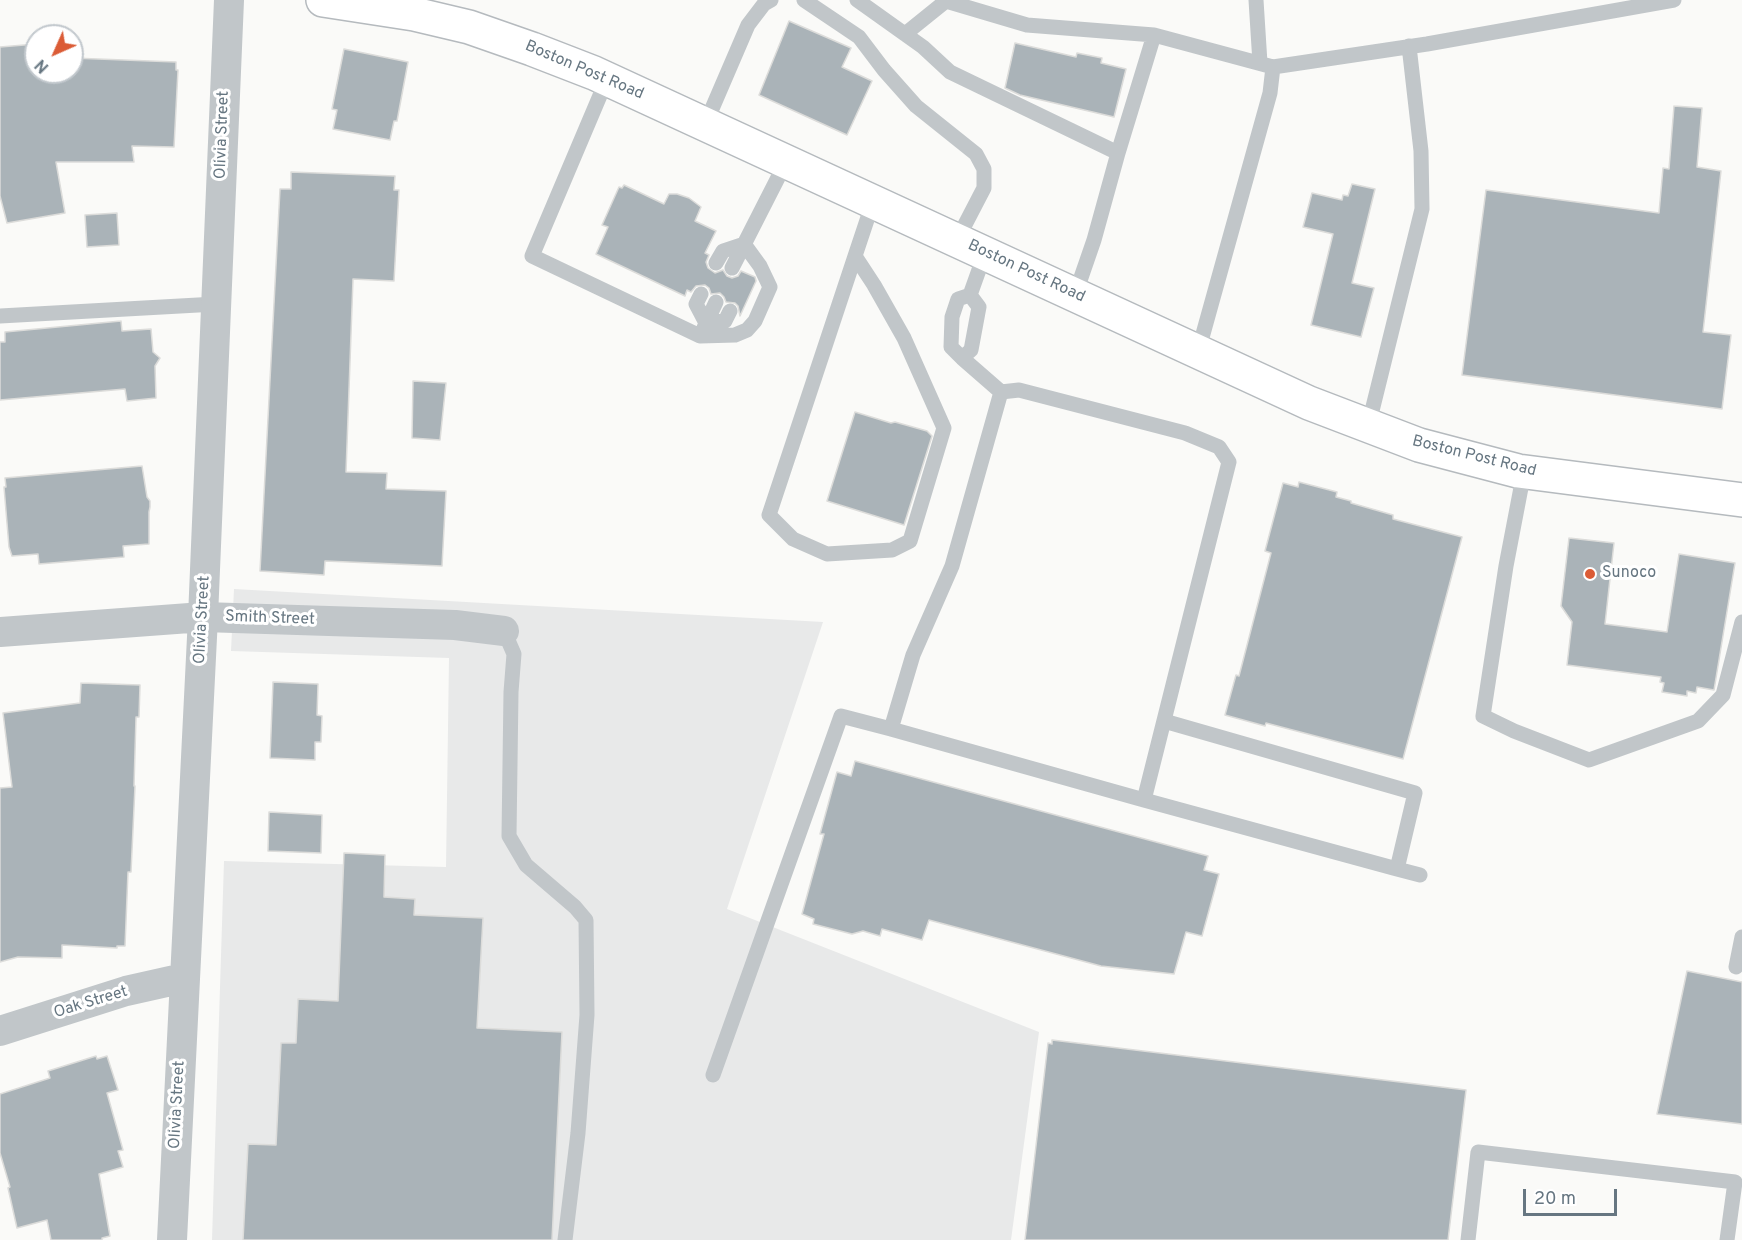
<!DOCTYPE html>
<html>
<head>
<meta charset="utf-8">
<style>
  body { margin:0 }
  #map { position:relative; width:1742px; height:1240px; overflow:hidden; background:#fafaf8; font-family:Overpass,sans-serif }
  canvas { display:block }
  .north { position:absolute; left:24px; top:24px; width:60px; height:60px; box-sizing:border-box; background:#fff; border:2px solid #c2c8cd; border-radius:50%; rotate:225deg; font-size:16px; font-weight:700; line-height:24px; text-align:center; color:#667681 }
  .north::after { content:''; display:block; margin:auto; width:21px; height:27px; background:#db5c36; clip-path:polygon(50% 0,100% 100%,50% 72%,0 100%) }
  .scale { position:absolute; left:1523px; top:1189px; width:94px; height:27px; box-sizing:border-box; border:3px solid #667681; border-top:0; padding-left:8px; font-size:18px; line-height:21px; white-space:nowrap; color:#667681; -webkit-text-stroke:4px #fff; paint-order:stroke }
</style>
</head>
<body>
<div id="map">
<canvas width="1742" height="1240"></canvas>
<div class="north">N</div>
<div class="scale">20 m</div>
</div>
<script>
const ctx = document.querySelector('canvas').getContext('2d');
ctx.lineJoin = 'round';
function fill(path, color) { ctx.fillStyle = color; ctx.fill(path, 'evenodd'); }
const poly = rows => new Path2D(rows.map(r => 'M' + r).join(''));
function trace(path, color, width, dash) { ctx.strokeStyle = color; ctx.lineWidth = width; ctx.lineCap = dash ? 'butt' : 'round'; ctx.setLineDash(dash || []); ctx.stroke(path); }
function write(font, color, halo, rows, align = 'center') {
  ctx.font = font + ' Overpass,sans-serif'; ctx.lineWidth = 6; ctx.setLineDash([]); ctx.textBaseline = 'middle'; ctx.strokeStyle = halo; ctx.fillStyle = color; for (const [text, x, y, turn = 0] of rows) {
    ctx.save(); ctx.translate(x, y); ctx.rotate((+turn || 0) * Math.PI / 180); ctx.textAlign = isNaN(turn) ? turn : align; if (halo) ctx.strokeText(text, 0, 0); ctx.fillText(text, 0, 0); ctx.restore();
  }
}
fill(poly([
  [234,589,823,622,727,909,1039,1032,1011,1240,212,1240,224,861,446,867,449,658,231,651]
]), '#e8e9e9');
const building = poly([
  [789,21,851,48,842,67,872,81,847,135,759,95,789,21],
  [1015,43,1076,57,1077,53,1102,58,1101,63,1126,69,1114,117,1020,95,1005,88,1015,43],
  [36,44,36,72,72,72,72,58,176,62,176,70,178,70,174,147,132,146,134,162,56,162,65,213,7,223,0,196,0,47,36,44],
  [344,49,408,62,397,121,394,121,390,140,333,129,337,110,332,109,344,49],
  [1674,106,1702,108,1697,167,1721,171,1703,332,1731,335,1722,409,1462,375,1486,190,1659,213,1663,168,1669,169,1674,106],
  [291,172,395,176,394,190,399,190,394,281,353,279,346,472,387,473,386,489,446,491,442,566,325,561,324,575,260,571,280,189,291,189,291,172],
  [1352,184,1375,189,1352,283,1374,288,1361,337,1311,325,1333,234,1303,227,1312,193,1342,200,1343,195,1348,196,1352,184],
  [624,185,664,204,669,194,677,194,689,198,701,207,695,221,716,231,705,253,709,255,706,262,708,268,715,273,723,270,727,276,732,278,738,276,741,271,755,277,756,281,740,316,738,306,735,303,726,302,724,297,720,293,711,294,709,288,705,285,696,286,691,292,687,290,685,296,596,254,608,227,602,225,619,187,622,188,624,185],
  [117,213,119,245,87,247,85,215,117,213],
  [121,321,122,331,151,329,153,352,160,358,155,366,156,398,127,401,125,389,0,400,0,342,5,342,5,332,121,321],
  [413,381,446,383,440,440,412,438,413,381],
  [855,412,891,423,895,422,927,431,932,436,904,525,827,501,855,412],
  [142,466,147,497,150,501,150,507,149,512,149,544,123,546,124,557,39,564,38,554,12,556,9,547,4,487,6,487,5,478,142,466],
  [1299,482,1337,492,1336,497,1351,501,1351,503,1393,515,1393,519,1462,537,1403,759,1266,723,1265,726,1225,715,1236,675,1239,676,1271,553,1265,551,1283,483,1298,487,1299,482],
  [1569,538,1614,543,1605,624,1667,632,1679,554,1735,563,1714,690,1697,687,1696,693,1687,691,1687,696,1662,692,1664,683,1660,682,1661,677,1567,665,1572,622,1561,606,1569,538],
  [273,682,318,684,317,715,322,716,321,742,315,742,315,760,270,758,273,682],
  [81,683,140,685,139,717,136,717,134,786,135,786,131,872,128,872,125,946,117,946,117,948,62,945,62,958,18,957,0,962,0,788,12,787,3,713,80,703,81,683],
  [855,761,1208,856,1204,870,1219,874,1202,936,1186,932,1174,974,1101,966,929,920,922,940,882,929,880,936,863,931,852,934,813,924,814,919,802,914,824,834,820,834,837,772,851,776,855,761],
  [269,812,322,815,321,853,268,851,269,812],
  [344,853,385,855,384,897,415,899,414,915,483,918,477,1028,562,1032,552,1240,243,1240,248,1144,276,1145,281,1043,296,1043,298,999,338,1001,344,853],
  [1687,971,1742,982,1742,1124,1657,1114,1687,971],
  [1052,1040,1466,1090,1448,1240,1025,1240,1048,1043,1052,1044,1052,1040],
  [96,1056,97,1059,107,1056,118,1090,107,1093,123,1150,118,1151,123,1167,99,1174,110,1236,102,1238,102,1240,51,1240,47,1220,17,1228,8,1188,10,1187,0,1153,0,1094,50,1078,48,1071,96,1056]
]);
fill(building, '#aab3b8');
trace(building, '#dcdcda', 1.5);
const primary = poly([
  [323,0,414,14,469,27,532,49,594,73,1309,403,1419,445,1518,471,1742,500]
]);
trace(primary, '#b5babe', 36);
trace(poly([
  [804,0,859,37,884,70,916,106,976,154,984,169,984,188,957,240],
  [857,0,923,47,950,72,1118,153],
  [1256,0,1260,63],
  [946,1,1027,25,1154,35,1273,67],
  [905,34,946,1],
  [607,79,532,256,700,336,735,335,747,330,755,321,770,287,760,266,744,244],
  [705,125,748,25,764,4,771,0],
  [855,256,874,285,904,338,944,428,910,541,892,550,827,554,793,539,769,515,855,256,873,202],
  [716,263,723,251,744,244],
  [732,268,786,162],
  [701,294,696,304,706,323,725,321,730,311],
  [970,295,979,307,971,350,962,358,951,347,952,317,958,299,970,295],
  [970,295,985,253],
  [1075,295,1094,240,1118,153,1154,35],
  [0,316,216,304],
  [704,328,716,302],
  [1198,352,1270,93,1273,67,1427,44,1674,0],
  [962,358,1001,392,1019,390,1185,433,1219,447,1229,462,1144,800,891,729,913,655,952,566,1001,392],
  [1368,427,1422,209,1421,151,1409,46],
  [1524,472,1506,566,1483,716,1514,731,1589,760,1698,721,1723,695,1742,622],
  [504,631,514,654,511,692,509,836,526,865,575,907,586,920,587,1015,578,1133,565,1240],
  [1144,800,1397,869,1415,793,1164,721],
  [1397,869,1420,875],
  [1736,967,1742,937],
  [713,1075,841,716,891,729],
  [1468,1240,1478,1152,1735,1182,1727,1240]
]), '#c1c6c9', 15);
trace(poly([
  [0,632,203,617,455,625,504,631],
  [0,1031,126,991,184,978],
  [172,1240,203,617,229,0]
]), '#c1c6c9', 30);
trace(primary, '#fff', 33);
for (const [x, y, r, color] of [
  [1590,574,6,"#db5c36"]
]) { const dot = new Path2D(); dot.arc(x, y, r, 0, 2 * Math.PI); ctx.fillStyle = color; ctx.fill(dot); trace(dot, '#fff', 2); }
write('16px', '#667681', '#fff', [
  ["Boston Post Road",584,71,23],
  ["Olivia Street",223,135,-88],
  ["Boston Post Road",1026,272,25],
  ["Boston Post Road",1474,457,14],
  ["Smith Street",270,619,2],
  ["Olivia Street",203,620,-87],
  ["Oak Street",91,1003,-17],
  ["Olivia Street",178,1105,-87]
]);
write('16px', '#667681', '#fff', [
  ["Sunoco",1602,574]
], 'left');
</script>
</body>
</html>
